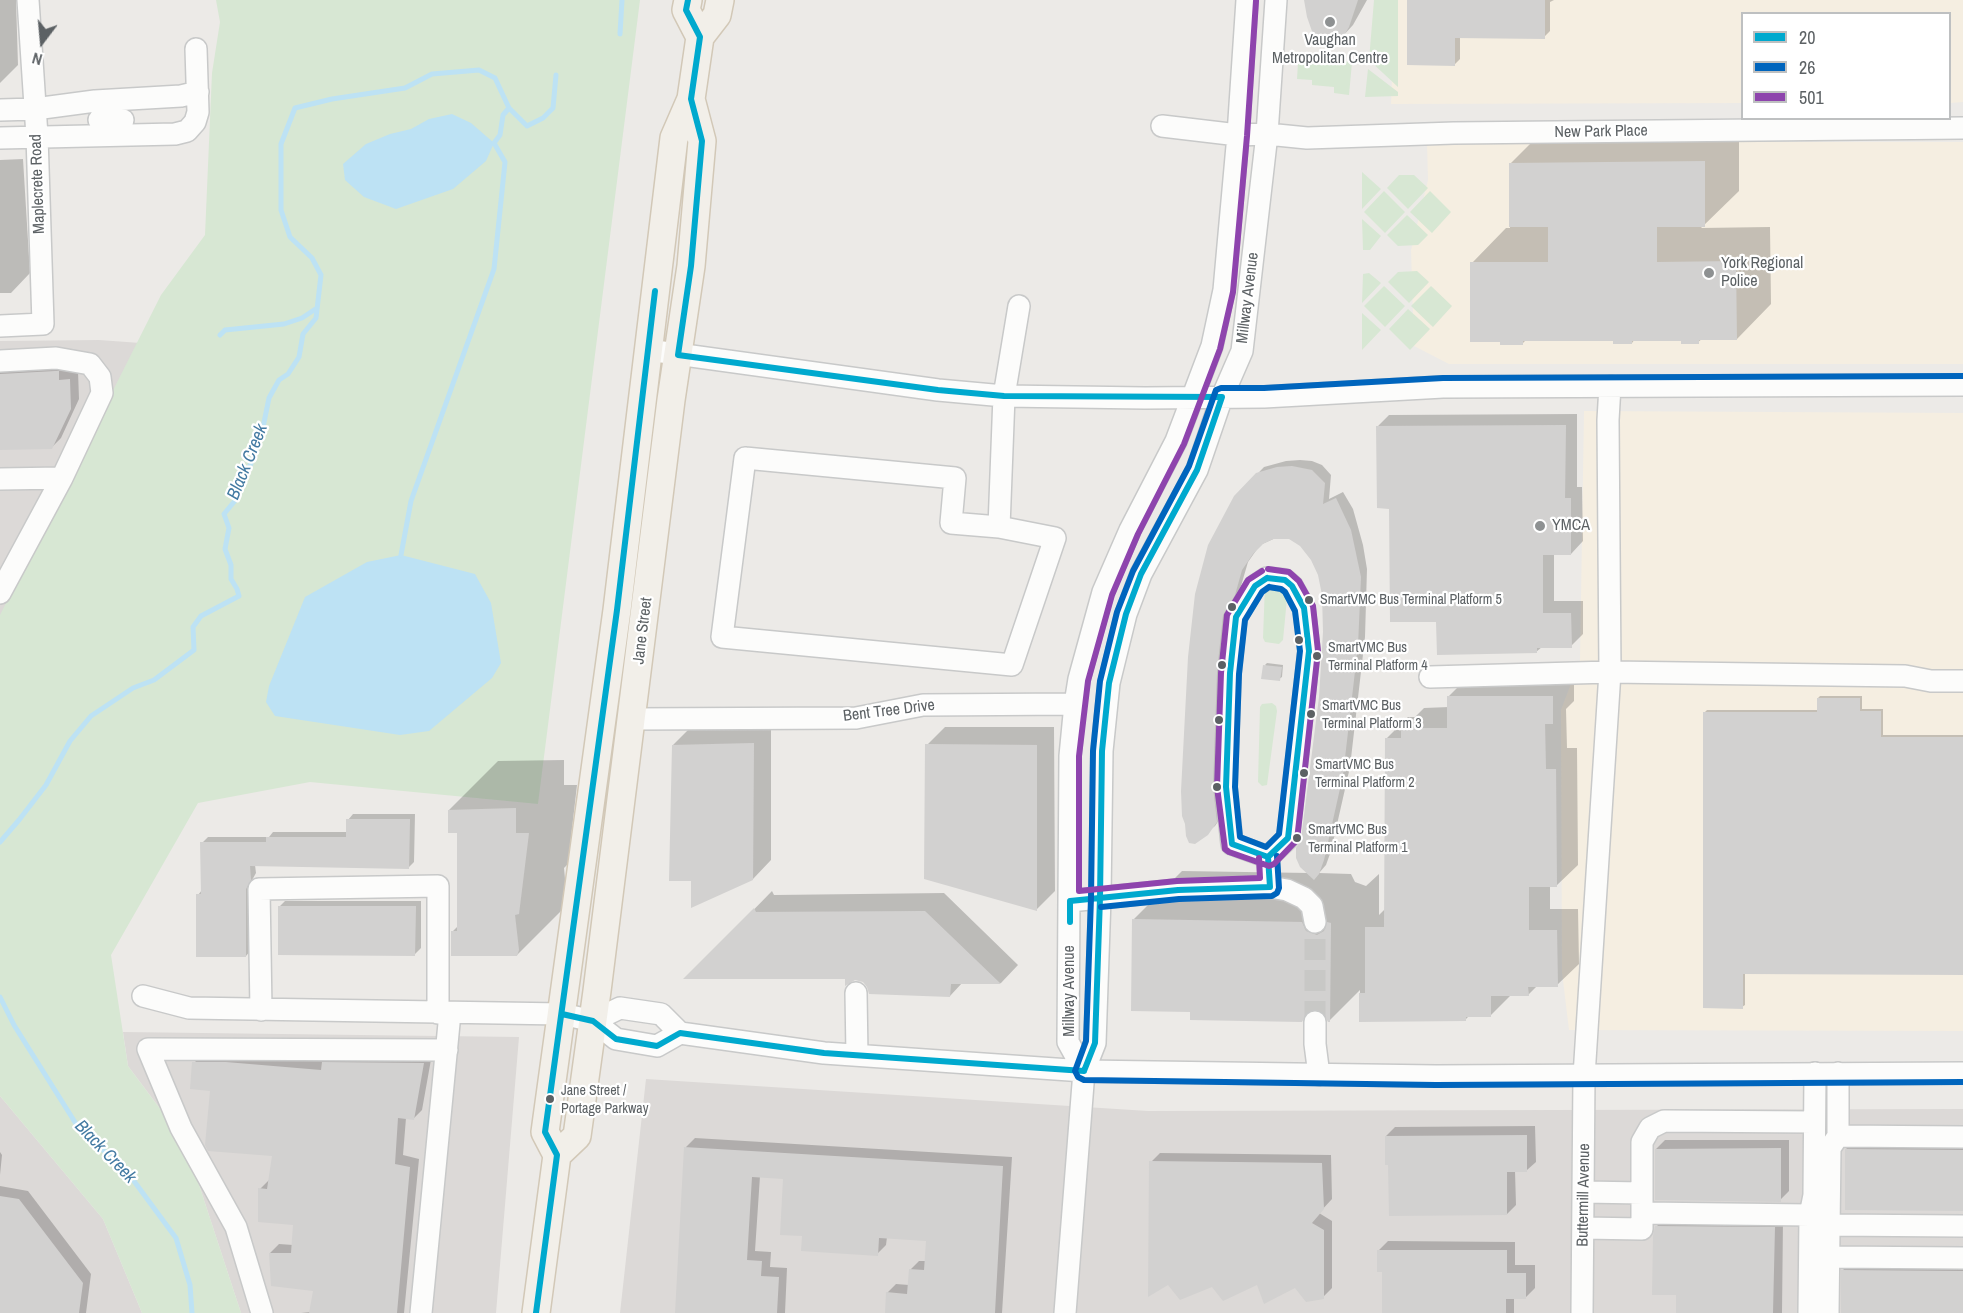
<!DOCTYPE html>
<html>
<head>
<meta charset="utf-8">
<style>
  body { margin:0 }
  #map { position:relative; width:1963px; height:1313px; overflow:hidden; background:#eceae7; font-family:"Archivo Narrow",sans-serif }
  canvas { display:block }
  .legend { position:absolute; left:1741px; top:12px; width:210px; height:108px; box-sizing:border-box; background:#fff; border:2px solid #bec0c1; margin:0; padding:8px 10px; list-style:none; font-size:18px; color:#5c6164 }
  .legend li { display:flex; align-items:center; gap:12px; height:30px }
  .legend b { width:30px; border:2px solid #bec0c1 }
  .north { position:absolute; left:12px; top:12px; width:60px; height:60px; -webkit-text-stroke:4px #fff; paint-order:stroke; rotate:196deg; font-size:16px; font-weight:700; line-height:24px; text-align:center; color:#5c6164 }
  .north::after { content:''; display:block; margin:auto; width:21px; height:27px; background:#5c6164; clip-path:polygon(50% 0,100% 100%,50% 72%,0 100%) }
</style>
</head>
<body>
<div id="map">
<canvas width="1963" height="1313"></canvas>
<ul class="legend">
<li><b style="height:8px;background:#00a9ce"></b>20</li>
<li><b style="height:8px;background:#0065bd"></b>26</li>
<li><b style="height:8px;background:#8e44ad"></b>501</li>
</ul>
<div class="north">N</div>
</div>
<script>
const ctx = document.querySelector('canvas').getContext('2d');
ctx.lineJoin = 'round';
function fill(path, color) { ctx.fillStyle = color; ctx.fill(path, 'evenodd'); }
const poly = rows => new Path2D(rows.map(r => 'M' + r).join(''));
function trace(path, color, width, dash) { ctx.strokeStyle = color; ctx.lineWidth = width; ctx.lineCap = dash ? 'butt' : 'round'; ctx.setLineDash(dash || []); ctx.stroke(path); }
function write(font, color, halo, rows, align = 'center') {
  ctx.font = font + ' "Archivo Narrow",sans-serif'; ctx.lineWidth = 4.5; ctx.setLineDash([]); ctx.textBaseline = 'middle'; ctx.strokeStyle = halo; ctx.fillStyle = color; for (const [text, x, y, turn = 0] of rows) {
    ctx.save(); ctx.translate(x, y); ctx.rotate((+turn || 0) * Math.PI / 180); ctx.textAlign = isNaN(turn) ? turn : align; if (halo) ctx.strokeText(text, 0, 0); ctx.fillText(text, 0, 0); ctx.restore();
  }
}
fill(poly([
  [1395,0,1963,0,1963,102,1950,103,1950,14,1742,14,1742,103,1391,104],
  [1427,142,1963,142,1963,364,1449,364,1414,346,1411,250,1428,180],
  [1584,411,1963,413,1963,1031,1569,1030,1562,972,1561,710,1580,660]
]), '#f5eee1');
fill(poly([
  [99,340,168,345,0,657,0,341],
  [123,1032,519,1037,496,1313,241,1313,185,1142,128,1066],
  [646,1079,1148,1111,1963,1109,1963,1313,620,1313],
  [0,1096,103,1219,142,1313,0,1313]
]), '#dcd9d7');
fill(poly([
  [216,0,640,0,538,804,310,782,198,803,111,955,128,1066,185,1142,241,1313,142,1313,103,1219,0,1096,0,615,161,295,205,235,212,73,220,22],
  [1374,0,1398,0,1398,87,1369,60],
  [1310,53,1343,57,1342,61,1352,62,1349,95,1334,93,1334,87,1312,85,1312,80,1297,79,1298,63,1304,64,1304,58,1309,59],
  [1368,69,1398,92,1398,96,1365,97],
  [1362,172,1381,189,1362,209],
  [1399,175,1414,175,1428,188,1408,209,1387,188],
  [1384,191,1405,212,1385,233,1364,212],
  [1430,191,1451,212,1432,233,1410,212],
  [1407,215,1428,235,1418,245,1398,246,1387,235],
  [1362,219,1381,236,1370,250,1363,250],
  [1417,271,1429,282,1409,303,1388,282,1398,272],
  [1369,273,1381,283,1362,303,1363,274],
  [1384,286,1405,306,1385,327,1364,306],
  [1431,286,1452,306,1433,327,1411,306],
  [1408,309,1430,329,1410,350,1389,329],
  [1362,313,1381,330,1362,350],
  [1265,584,1288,588,1283,640,1279,644,1265,642,1263,638],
  [1272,703,1276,706,1277,711,1267,785,1262,786,1258,782,1260,707,1262,704]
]), '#d7e7d3');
fill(poly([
  [452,114,471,123,494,143,486,161,453,189,396,209,364,197,345,180,343,164,366,144,390,134,411,129,429,119],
  [401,555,475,574,491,603,501,663,492,678,429,731,400,735,275,716,266,702,269,686,305,597,367,562]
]), '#bde2f4');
fill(poly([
  [0,0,16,0,18,65,0,83],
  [1307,0,1367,0,1353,25,1341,38],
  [1408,0,1554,0,1550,2,1550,31,1544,37,1460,37,1460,59,1454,65],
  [1739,127,1739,191,1701,228,1770,227,1771,304,1737,339,1702,339,1698,342,1682,339,1635,339,1632,343,1615,339,1526,340,1522,344,1472,263,1506,228,1510,228,1511,163,1545,129],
  [23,159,30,273,11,293,0,293,0,160],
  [67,363,68,371,78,371,79,399,61,438,52,447,0,448,0,365],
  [1577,414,1577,487,1582,487,1583,541,1571,554,1554,554,1554,601,1583,601,1583,634,1571,646,1542,647,1536,652,1438,621,1391,507,1377,427,1389,415],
  [1300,460,1312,461,1322,465,1331,475,1329,499,1343,492,1353,509,1363,545,1367,569,1365,637,1350,767,1331,851,1326,865,1319,873,1351,874,1355,882,1366,886,1379,874,1379,915,1386,908,1387,738,1408,717,1415,717,1424,708,1449,707,1449,696,1470,675,1574,675,1574,701,1566,709,1567,748,1577,748,1578,865,1556,886,1550,886,1550,909,1578,909,1579,964,1557,985,1538,985,1528,995,1511,995,1490,1016,1469,1016,1465,1020,1360,1020,1360,990,1330,1020,1323,1010,1313,1008,1302,1020,1191,1010,1133,920,1182,871,1309,873,1302,840,1324,661,1324,595,1319,574,1308,553,1301,545,1290,538,1278,537,1260,545,1248,562,1241,586,1230,607,1224,664,1223,814,1215,826,1195,842,1235,497,1264,467,1286,461],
  [1267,663,1283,665,1282,677,1279,679,1265,665],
  [1820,696,1862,696,1862,709,1883,709,1883,735,1963,735,1963,973,1745,973,1745,1005,1742,1007,1705,712,1707,710,1818,710,1818,698],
  [771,726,771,860,753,879,693,880,673,745,691,727],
  [945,727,1054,727,1055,891,1037,909,927,745],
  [564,760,564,785,577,785,568,864,564,868,567,900,566,906,517,955,452,932,458,926,459,832,449,810,498,761],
  [353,814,415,814,414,862,409,867,255,865,256,873,251,882,251,950,246,956,198,895,202,890,202,843,208,837,269,837,273,832,348,832,348,820],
  [772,891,774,895,944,893,1018,965,1001,983,963,982,950,996,869,986,863,981,847,977,687,978],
  [285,901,421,901,421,948,415,954,279,907],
  [203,1054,236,1054,325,1061,332,1054,432,1054,422,1110,413,1119,406,1118,403,1155,419,1159,404,1313,301,1313,311,1312,315,1289,270,1253,279,1244,293,1245,295,1224,260,1189,270,1179,273,1155,211,1089,194,1063],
  [1535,1126,1536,1162,1527,1170,1515,1171,1516,1205,1507,1214,1390,1164,1386,1136,1395,1127],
  [695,1138,1012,1157,1002,1313,886,1313,887,1293,896,1284,909,1285,910,1270,919,1261,926,1261,928,1239,887,1237,886,1245,877,1254,803,1235,785,1177,760,1176,755,1251,771,1252,770,1267,787,1268,785,1313,676,1313,686,1147],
  [1665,1140,1789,1140,1789,1191,1780,1200,1656,1149],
  [1855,1140,1963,1141,1963,1210,1846,1149],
  [0,1152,2,1155,0,1175],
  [1160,1153,1331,1155,1332,1199,1319,1213,1332,1221,1332,1288,1323,1297,1296,1286,1257,1282,1151,1162],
  [0,1186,28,1191,91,1274,86,1313,0,1313],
  [1665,1218,1783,1219,1782,1313,1678,1313,1678,1294,1656,1227],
  [1388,1241,1515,1242,1515,1265,1535,1265,1535,1288,1526,1297,1514,1297,1514,1313,1384,1313,1384,1270,1379,1250],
  [1852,1261,1963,1262,1963,1313,1842,1313,1843,1270]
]), '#0003');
trace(poly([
  [620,34,622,0],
  [220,335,225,330,284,324,302,318,317,308],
  [401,555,411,501,494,269,505,162,494,143,500,135,503,115,509,108],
  [0,842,19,820,46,785,70,741,91,716,133,688,154,680,194,650,193,627,201,616,239,596,237,589,231,579,231,565,225,549,229,528,224,514,238,497,261,437,269,398,279,380,288,374,299,357,303,334,316,318,321,275,312,258,290,237,281,210,281,144,295,108,332,99,405,88,432,74,479,70,495,78,509,108,527,126,543,118,553,108,556,75],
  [0,997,14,1025,78,1127,128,1173,176,1238,190,1285,192,1313]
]), '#bde2f4', 5);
fill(poly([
  [1304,0,1358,0,1349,27,1342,39,1335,45,1327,46,1320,43,1314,37,1307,17],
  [1407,0,1545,0,1545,39,1455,38,1455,66,1407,65],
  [1705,161,1705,227,1657,227,1657,262,1736,261,1737,340,1699,340,1699,344,1681,344,1681,341,1632,341,1632,344,1613,344,1613,341,1523,341,1523,345,1500,345,1500,342,1470,342,1470,262,1548,262,1548,227,1509,227,1509,163],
  [55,371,59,371,59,380,70,379,71,409,52,449,0,450,0,374],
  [1566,425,1565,498,1571,498,1571,555,1543,555,1543,613,1571,613,1572,648,1537,648,1537,653,1437,655,1436,622,1390,622,1389,509,1377,508,1376,426],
  [1292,466,1312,470,1325,483,1323,504,1336,498,1351,530,1361,577,1358,645,1343,775,1324,860,1319,874,1314,880,1300,867,1296,858,1296,848,1301,839,1319,697,1323,632,1322,595,1318,575,1311,560,1300,546,1289,539,1273,539,1263,544,1253,554,1242,570,1235,595,1223,615,1217,672,1213,787,1217,822,1208,835,1195,844,1189,843,1186,836,1185,824,1182,816,1181,791,1188,657,1195,594,1208,545,1234,496,1256,473,1277,467],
  [1263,665,1282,667,1280,681,1261,679],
  [1447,696,1553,696,1553,724,1545,724,1546,769,1556,769,1557,887,1529,887,1529,930,1557,930,1558,987,1528,987,1529,996,1491,996,1491,1017,1466,1017,1466,1021,1359,1022,1359,993,1365,993,1365,927,1384,927,1385,738,1401,738,1401,728,1447,728],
  [1817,698,1860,698,1860,711,1881,711,1881,737,1963,737,1963,975,1743,974,1743,1009,1703,1008,1703,712,1817,712],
  [754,743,753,880,691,908,691,881,669,881,672,745],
  [925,744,1037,745,1037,911,924,879],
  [516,808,516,833,529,833,519,914,515,915,519,950,517,956,451,956,451,931,457,931,457,833,448,833,448,810],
  [346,819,410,819,409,869,250,866,251,880,246,889,246,957,196,957,196,894,201,894,200,842,266,842,266,837,346,837],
  [278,906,416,906,415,956,278,955],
  [754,908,756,912,925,911,1001,984,951,984,950,997,869,994,867,987,863,982,855,980,845,986,845,979,683,979],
  [1132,919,1302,922,1306,931,1317,935,1324,931,1327,922,1331,923,1330,1022,1328,1022,1322,1011,1316,1009,1308,1011,1302,1022,1190,1020,1190,1012,1131,1011],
  [192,1062,226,1062,321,1070,322,1062,424,1063,414,1120,398,1118,395,1164,410,1167,397,1313,309,1313,313,1291,271,1286,269,1253,291,1253,293,1225,258,1222,258,1188,267,1189,272,1156,208,1151,205,1145,210,1091,190,1089],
  [1527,1135,1527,1172,1507,1172,1507,1215,1389,1216,1388,1165,1385,1165,1385,1136],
  [684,1147,1003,1166,995,1313,885,1313,886,1292,907,1294,909,1269,924,1270,926,1241,879,1238,878,1256,801,1251,802,1236,780,1235,783,1179,752,1177,747,1260,762,1261,761,1276,779,1277,777,1313,675,1313],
  [1781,1148,1781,1202,1655,1200,1655,1149],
  [1845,1149,1963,1150,1963,1211,1845,1210],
  [1149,1161,1322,1163,1324,1209,1312,1223,1324,1230,1324,1299,1306,1302,1295,1288,1264,1304,1257,1285,1223,1301,1212,1287,1180,1300,1168,1285,1148,1297],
  [0,1196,19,1199,83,1283,79,1313,0,1313],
  [1655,1226,1775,1227,1773,1313,1676,1313,1676,1295,1652,1295,1653,1236],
  [1377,1250,1507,1250,1507,1273,1526,1273,1526,1299,1506,1299,1506,1313,1382,1313,1382,1272,1377,1272],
  [1841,1270,1963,1271,1963,1313,1841,1313]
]), '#d2d1d0');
trace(poly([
  [1315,1022,1315,922]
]), '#c8c8c6', 21, [21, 10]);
const minor = poly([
  [0,110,35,109,95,101,181,96,198,92],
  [99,120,123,120],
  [1162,126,1238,135,1267,134,1307,138,1454,133,1963,128],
  [0,138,175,134,187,131,195,122,198,112,196,49],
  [0,326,43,324,37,136,28,0],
  [648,350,938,390,1004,396,1145,398,1264,397,1443,387,1963,385],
  [0,361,56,358,90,364,100,377,102,393,62,478,0,479],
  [745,458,955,478,951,523,999,527,1055,538,1012,665,722,637,745,458],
  [999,527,1004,396,1019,306],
  [1267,578,1285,580,1292,586,1304,608,1309,651,1288,838,1268,857,1232,844,1226,787,1230,673,1236,617,1255,586,1267,578],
  [0,593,62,478],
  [1430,677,1610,672,1905,676,1931,681,1963,681],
  [632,719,856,718,923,705,1075,704],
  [1270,887,1287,890,1304,898,1312,906,1315,922],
  [1070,901,1178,890,1270,887,1268,857],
  [856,993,857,1055],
  [143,996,189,1008,562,1014,593,1021,616,1039,657,1046,680,1033,824,1053,1084,1071,1436,1076,1963,1073],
  [261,1010,259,889,438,886,438,1013],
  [593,1021,620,1008,661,1014,680,1033],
  [1315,1022,1315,1044,1319,1075],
  [1084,1071,1068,1042,1070,756,1075,704,1079,679,1103,592,1130,530,1176,441,1212,346,1224,290,1238,135,1247,0],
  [1838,1136,1838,1073],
  [1584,1192,1642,1193],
  [1642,1213,1642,1142,1650,1128,1664,1121,1814,1122],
  [1829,1225,1963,1226],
  [1583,1228,1642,1229,1642,1213,1810,1215],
  [1829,1257,1963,1258],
  [262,1313,236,1227,181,1128,148,1049,447,1050],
  [421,1313,450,1013],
  [1065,1313,1084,1071,1095,1043,1100,898,1102,751,1109,683,1126,614,1141,574,1197,470,1222,397,1242,351,1267,134,1276,0],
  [1582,1313,1584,1076,1610,672,1608,420,1610,386],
  [1809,1313,1810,1215,1814,1195,1815,1073],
  [1828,1313,1830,1148,1838,1136,1963,1137]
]);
const major = poly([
  [688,0,686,10,700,37],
  [557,1155,577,1136,597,991,671,400,691,266,702,141,691,99],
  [536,1313,557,1155,545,1132,617,610,674,138,691,99,700,37,717,15,720,0]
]);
trace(minor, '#c8c9c9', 24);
trace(major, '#d2c8b7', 30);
trace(minor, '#fcfcfb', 21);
trace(major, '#f2efe9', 27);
trace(poly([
  [688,0,686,10,700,37,691,99,702,141,691,266,678,355,938,390,1004,396,1222,397,1197,470,1141,574,1126,614,1109,683,1102,751,1100,898,1095,1043,1084,1071],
  [1267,578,1285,580,1292,586,1304,608,1309,651,1288,838,1268,857,1232,844,1226,787,1230,673,1236,617,1255,586,1267,578],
  [1070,922,1070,901,1178,890,1270,887,1268,857],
  [562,1014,593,1021,616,1039,657,1046,680,1033,824,1053,1084,1071],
  [536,1313,557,1155,545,1132,617,610,655,291]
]), '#00a9ce', 6);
trace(poly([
  [1963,376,1443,378,1264,388,1221,388,1216,390,1189,466,1133,571,1117,612,1100,681,1093,751,1091,898,1086,1041,1075,1071,1078,1077,1084,1080,1436,1085,1963,1082],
  [1269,587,1281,589,1285,592,1295,611,1300,651,1279,834,1266,847,1240,837,1235,787,1239,674,1245,620,1262,592,1269,587],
  [1101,907,1179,899,1272,896,1277,893,1279,888,1277,856]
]), '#0065bd', 6);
trace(poly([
  [1256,1,1247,136,1233,292,1220,349,1184,444,1138,534,1112,595,1088,681,1079,756,1079,891,1177,881,1260,878,1259,858],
  [1262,571,1248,580,1227,615,1221,673,1217,787,1225,849,1229,852,1269,866,1274,864,1297,840,1318,651,1313,606,1299,581,1289,572,1268,569]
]), '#8e44ad', 6);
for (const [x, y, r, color] of [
  [1330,22,6,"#8e9192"],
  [1709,273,6,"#8e9192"],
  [1540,526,6,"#8e9192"],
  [1309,600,5,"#5c6164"],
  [1232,607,5,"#5c6164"],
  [1299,640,5,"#5c6164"],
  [1317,656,5,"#5c6164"],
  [1222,665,5,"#5c6164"],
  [1311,714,5,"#5c6164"],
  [1219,720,5,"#5c6164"],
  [1304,773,5,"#5c6164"],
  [1217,787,5,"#5c6164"],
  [1297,838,5,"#5c6164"],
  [550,1099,5,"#5c6164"]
]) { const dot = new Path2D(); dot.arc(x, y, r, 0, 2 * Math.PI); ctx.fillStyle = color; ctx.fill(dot); trace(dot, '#fff', 2); }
write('14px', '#5c6164', '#fff', [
  ["SmartVMC Bus Terminal Platform 5",1320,600],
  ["SmartVMC Bus",1328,648],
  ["Terminal Platform 4",1328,666],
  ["SmartVMC Bus",1322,706],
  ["Terminal Platform 3",1322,724],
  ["SmartVMC Bus",1315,765],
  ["Terminal Platform 2",1315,783],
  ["SmartVMC Bus",1308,830],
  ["Terminal Platform 1",1308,848],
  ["Jane Street /",561,1091],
  ["Portage Parkway",561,1109]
], 'left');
write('16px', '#5c6164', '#fff', [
  ["Vaughan",1330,41,"center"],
  ["Metropolitan Centre",1330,59,"center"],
  ["York Regional",1721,264],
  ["Police",1721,282],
  ["YMCA",1552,526]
], 'left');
write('16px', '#5c6164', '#fff', [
  ["New Park Place",1601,132,-1],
  ["Maplecrete Road",38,184,-92],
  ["Millway Avenue",1248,298,-83],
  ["Jane Street",643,631,-83],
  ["Bent Tree Drive",889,711,-7],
  ["Millway Avenue",1070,991,-90],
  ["Buttermill Avenue",1584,1195,-89]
]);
write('italic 18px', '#437aa2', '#fff', [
  ["Black Creek",248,462,-68],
  ["Black Creek",105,1152,46]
]);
</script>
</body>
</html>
